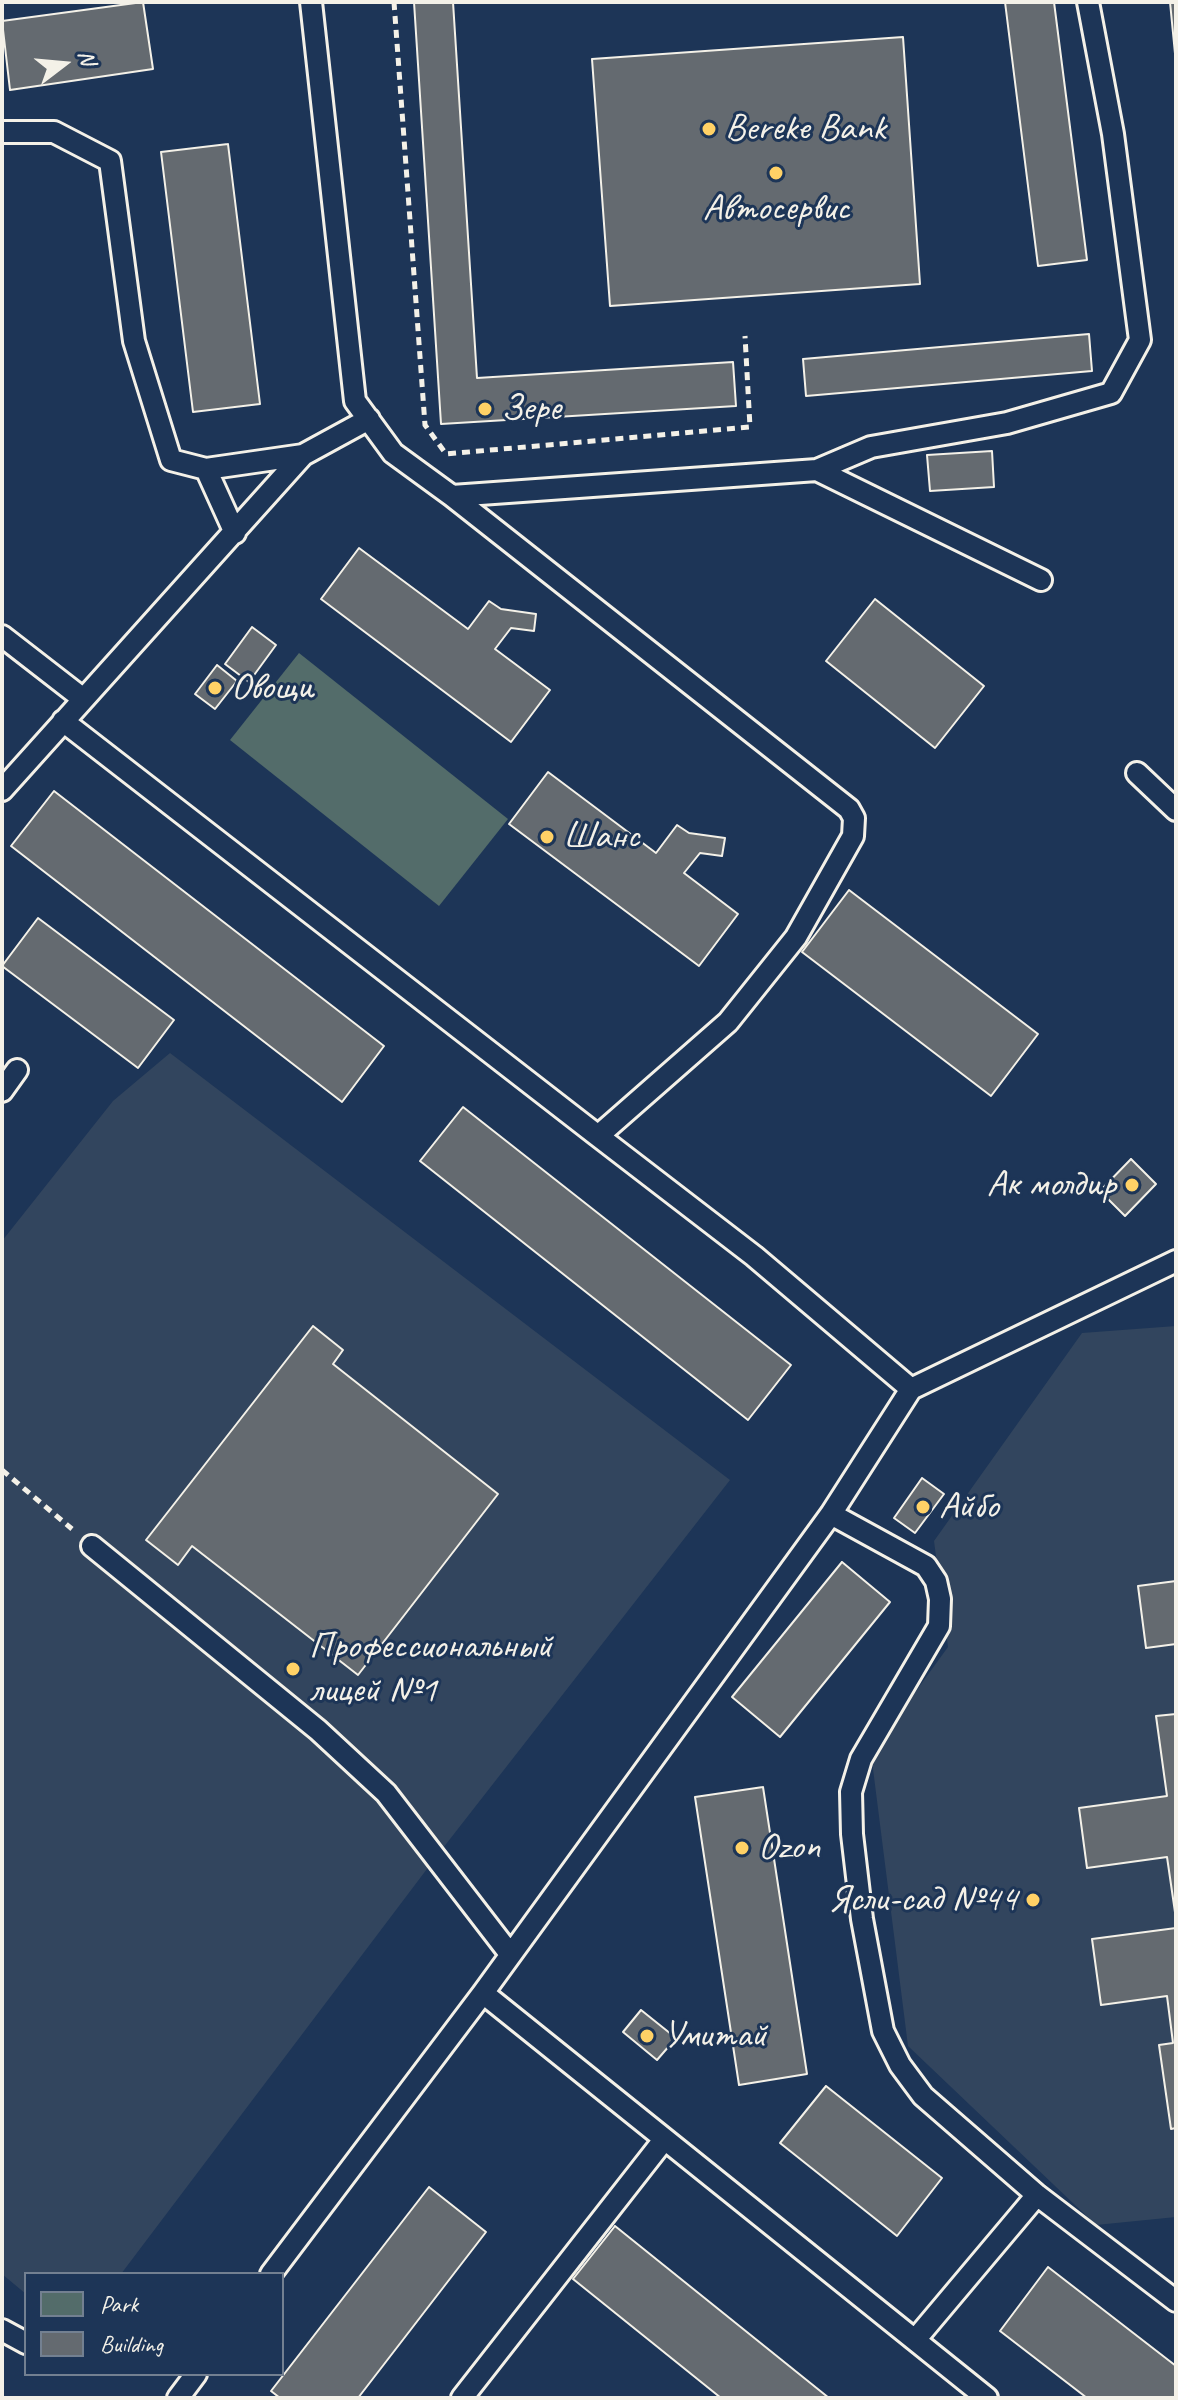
<!DOCTYPE html>
<html>
<head>
<meta charset="utf-8">
<style>
  body { margin:0 }
  #map { position:relative; width:1178px; height:2400px; overflow:hidden; background:#1d3557; font-family:Caveat,sans-serif }
  canvas { display:block }
  .frame { position:absolute; inset:0; border:4px solid #f4f1e8; pointer-events:none }
  .legend { position:absolute; left:24px; top:2272px; width:260px; height:104px; box-sizing:border-box; background:#1d3557; border:2px solid #738091; margin:0; padding:10px 14px; list-style:none; font-size:24px; color:#f4f1e8 }
  .legend li { display:flex; align-items:center; gap:16px; height:40px }
  .legend b { width:40px; border:2px solid #738091 }
  .north { position:absolute; left:24px; top:24px; width:80px; height:80px; -webkit-text-stroke:6px #1d3557; paint-order:stroke; rotate:74deg; font-size:22px; font-weight:700; line-height:32px; text-align:center; color:#f4f1e8 }
  .north::after { content:''; display:block; margin:auto; width:28px; height:36px; background:#f4f1e8; clip-path:polygon(50% 0,100% 100%,50% 72%,0 100%) }
</style>
</head>
<body>
<div id="map">
<canvas width="1178" height="2400"></canvas>
<div class="frame"></div>
<ul class="legend">
<li><b style="height:22px;background:#536c6a"></b>Park</li>
<li><b style="height:22px;background:#646a70"></b>Building</li>
</ul>
<div class="north">N</div>
</div>
<script>
const ctx = document.querySelector('canvas').getContext('2d');
ctx.lineJoin = 'round';
function fill(path, color) { ctx.fillStyle = color; ctx.fill(path, 'evenodd'); }
const poly = rows => new Path2D(rows.map(r => 'M' + r).join(''));
function trace(path, color, width, dash) { ctx.strokeStyle = color; ctx.lineWidth = width; ctx.lineCap = dash ? 'butt' : 'round'; ctx.setLineDash(dash || []); ctx.stroke(path); }
function write(font, color, halo, rows, align = 'center') {
  ctx.font = font + ' Caveat,sans-serif'; ctx.lineWidth = 6; ctx.setLineDash([]); ctx.textBaseline = 'middle'; ctx.strokeStyle = halo; ctx.fillStyle = color; for (const [text, x, y, turn = 0] of rows) {
    ctx.save(); ctx.translate(x, y); ctx.rotate((+turn || 0) * Math.PI / 180); ctx.textAlign = isNaN(turn) ? turn : align; if (halo) ctx.strokeText(text, 0, 0); ctx.fillText(text, 0, 0); ctx.restore();
  }
}
fill(poly([
  [170,1053,730,1480,436,1857,121,2274,26,2274,26,2294,2,2274,2,1241,113,1101],
  [1176,1326,1176,2217,1096,2225,908,2046,871,1753,948,1647,934,1541,1082,1333]
]), '#32455e');
fill(poly([
  [299,653,508,819,439,906,230,740]
]), '#536c6a');
const building = poly([
  [143,2,153,69,10,90,2,21,143,2],
  [414,2,453,2,477,378,733,362,736,406,441,424,414,2],
  [1005,2,1054,2,1087,260,1038,266,1005,2],
  [1170,2,1176,2,1176,64,1170,2],
  [903,37,920,284,610,306,592,59,903,37],
  [228,144,260,404,193,412,161,152,228,144],
  [1089,334,1092,371,806,396,803,359,1089,334],
  [992,451,994,487,930,491,927,455,992,451],
  [359,548,468,629,489,601,501,609,536,614,534,631,511,628,495,649,550,690,511,742,321,599,359,548],
  [875,599,984,686,935,748,826,661,875,599],
  [252,627,276,645,249,682,225,664,252,627],
  [217,665,237,681,215,709,195,694,217,665],
  [548,772,656,853,677,825,689,833,725,838,722,856,700,853,684,873,738,914,699,966,509,824,548,772],
  [54,791,384,1046,342,1102,11,846,54,791],
  [849,890,1038,1034,991,1096,802,952,849,890],
  [38,918,174,1020,138,1068,2,966,38,918],
  [463,1107,791,1365,748,1420,420,1161,463,1107],
  [1131,1159,1156,1184,1125,1216,1100,1191,1131,1159],
  [313,1326,343,1350,333,1364,498,1494,358,1675,192,1546,178,1565,146,1540,313,1326],
  [922,1478,944,1494,915,1533,894,1518,922,1478],
  [842,1562,890,1602,780,1737,732,1697,842,1562],
  [1176,1581,1176,1644,1146,1648,1138,1586,1176,1581],
  [1176,1714,1175,1792,1176,1919,1167,1857,1087,1868,1079,1808,1167,1796,1156,1716,1176,1714],
  [763,1787,807,2074,739,2085,695,1797,763,1787],
  [1176,1928,1176,2128,1171,2129,1159,2045,1173,2043,1167,1996,1101,2005,1092,1939,1176,1928],
  [641,2010,676,2038,657,2060,623,2032,641,2010],
  [826,2086,942,2178,897,2236,780,2143,826,2086],
  [429,2187,486,2232,358,2398,280,2398,271,2391,429,2187],
  [615,2226,829,2398,721,2398,573,2279,615,2226],
  [1048,2267,1176,2366,1176,2398,1087,2398,1000,2331,1048,2267]
]);
fill(building, '#646a70');
trace(building, '#f4f1e8', 2);
const lane = poly([
  [311,2,355,401,393,453,452,496,817,470,1041,580],
  [2,132,54,132,110,161,134,341,171,460,206,469,303,455,369,419],
  [206,469,235,533],
  [817,470,871,447,1007,423,1111,393,1140,340,1113,134,1088,2],
  [452,496,849,809,854,818,853,836,796,937,728,1022,598,1136,754,1256,911,1389],
  [2,636,82,698],
  [63,721,598,1136],
  [1137,773,1176,810],
  [2,790,303,455],
  [2,1091,17,1070],
  [831,1514,926,1566,936,1581,940,1599,939,1626,861,1759,851,1792,852,1834,862,1919,883,2031,900,2065,923,2096,1037,2195,1176,2301],
  [92,1546,318,1730,386,1793,510,1954],
  [483,1993,987,2398],
  [271,2274,483,1993,831,1514,911,1389,1176,1261],
  [2,2330,26,2343],
  [915,2340,1037,2195],
  [178,2398,196,2374],
  [462,2398,663,2141]
]);
trace(lane, '#f4f1e8', 26);
trace(poly([
  [394,2,425,425,446,454,750,427,745,336],
  [2,1470,72,1529]
]), '#f4f1e8', 5, [8, 6]);
trace(lane, '#1d3557', 20);
for (const [x, y, r, color] of [
  [709,129,8,"#ffd166"],
  [776,173,8,"#ffd166"],
  [485,409,8,"#ffd166"],
  [215,688,8,"#ffd166"],
  [547,837,8,"#ffd166"],
  [1132,1185,8,"#ffd166"],
  [923,1507,8,"#ffd166"],
  [293,1669,8,"#ffd166"],
  [742,1848,8,"#ffd166"],
  [1033,1900,8,"#ffd166"],
  [647,2036,8,"#ffd166"]
]) { const dot = new Path2D(); dot.arc(x, y, r, 0, 2 * Math.PI); ctx.fillStyle = color; ctx.fill(dot); trace(dot, '#1d3557', 3); }
write('38px', '#f4f1e8', '#1d3557', [
  ["Bereke Bank",725,129],
  ["Автосервис",776,209,"center"],
  ["Зере",501,409],
  ["Овощи",231,688],
  ["Шанс",563,837],
  ["Ак молдир",1116,1185,"right"],
  ["Айбо",939,1507],
  ["Профессиональный",309,1647],
  ["лицей №1",309,1691],
  ["Ozon",758,1848],
  ["Ясли-сад №44",1017,1900,"right"],
  ["Умитай",663,2036]
], 'left');
</script>
</body>
</html>
